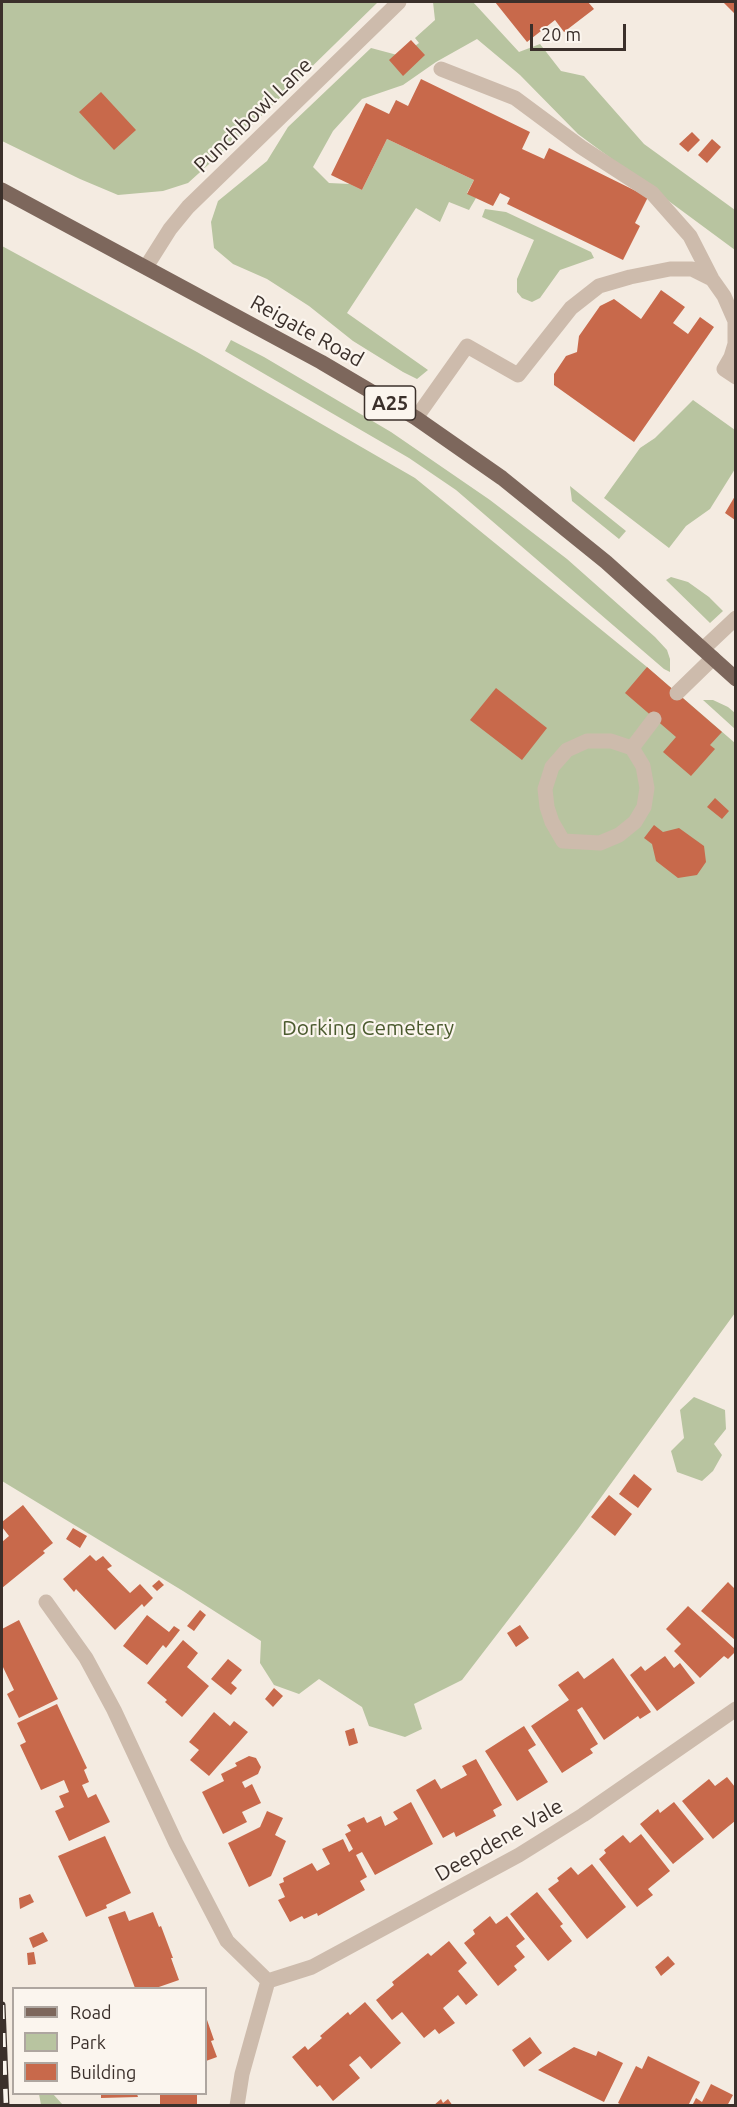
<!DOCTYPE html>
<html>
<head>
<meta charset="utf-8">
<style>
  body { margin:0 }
  #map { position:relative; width:737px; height:2107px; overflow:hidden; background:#f4ebe1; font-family:Ubuntu,sans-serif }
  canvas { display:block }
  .frame { position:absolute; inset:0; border:3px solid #3b302b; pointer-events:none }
  .legend { position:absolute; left:12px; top:1987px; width:195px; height:108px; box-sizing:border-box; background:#fbf5ee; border:2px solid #aea6a0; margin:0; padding:8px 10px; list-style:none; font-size:18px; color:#3b302b }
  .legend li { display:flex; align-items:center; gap:12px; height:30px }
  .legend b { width:30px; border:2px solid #aea6a0 }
  .scale { position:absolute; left:530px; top:24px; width:96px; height:27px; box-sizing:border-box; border:3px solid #3b302b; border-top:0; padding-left:8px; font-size:18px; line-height:21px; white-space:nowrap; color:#3b302b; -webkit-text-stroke:4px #fbf5ee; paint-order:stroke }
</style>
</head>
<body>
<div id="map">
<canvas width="737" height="2107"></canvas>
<div class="frame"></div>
<ul class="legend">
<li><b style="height:8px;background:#7d675c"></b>Road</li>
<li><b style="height:16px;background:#b8c4a0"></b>Park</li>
<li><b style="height:16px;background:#c8694b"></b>Building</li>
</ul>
<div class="scale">20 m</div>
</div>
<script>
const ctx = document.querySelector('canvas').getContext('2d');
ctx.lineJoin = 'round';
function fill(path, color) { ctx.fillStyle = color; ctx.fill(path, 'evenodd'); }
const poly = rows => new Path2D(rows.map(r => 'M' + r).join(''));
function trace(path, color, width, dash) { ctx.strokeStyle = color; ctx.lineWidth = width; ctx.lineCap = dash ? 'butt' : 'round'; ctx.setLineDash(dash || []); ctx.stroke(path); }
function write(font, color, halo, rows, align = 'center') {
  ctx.font = font + ' Ubuntu,sans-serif'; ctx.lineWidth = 4.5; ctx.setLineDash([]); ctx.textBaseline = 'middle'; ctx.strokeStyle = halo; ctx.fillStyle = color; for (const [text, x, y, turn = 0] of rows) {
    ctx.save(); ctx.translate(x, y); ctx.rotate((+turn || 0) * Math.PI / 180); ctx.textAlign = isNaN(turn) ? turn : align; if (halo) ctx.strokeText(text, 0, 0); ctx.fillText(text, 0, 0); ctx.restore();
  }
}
fill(poly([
  [2,2,378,2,249,128,188,183,163,191,118,195,80,179,2,141],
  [433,2,473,2,519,52,540,44,561,71,584,76,644,144,735,210,735,250,578,134,520,75,477,39,436,62,403,85,362,99,333,131,313,167,329,183,350,184,362,190,387,139,474,180,467,193,476,198,469,210,449,202,440,222,416,208,347,313,428,370,417,379,403,372,353,341,309,306,267,279,233,264,214,248,211,222,218,201,267,161,288,127,371,48,401,56,419,43,415,38,435,20],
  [485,209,506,212,591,252,594,258,560,270,540,298,532,302,522,298,517,292,517,279,534,240,482,217],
  [2,246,197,352,415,478,647,667,735,743,735,1313,578,1529,462,1680,414,1704,422,1729,405,1737,369,1726,362,1707,319,1679,299,1694,274,1685,260,1663,261,1641,183,1591,2,1481],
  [231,340,264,357,391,432,490,500,567,559,655,637,667,650,670,659,670,672,664,669,456,490,409,458,225,351],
  [693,400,735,430,735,469,710,509,686,526,669,548,604,498,640,448,655,438],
  [570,486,626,531,619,539,572,501],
  [671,577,688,582,709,597,723,611,710,623,666,580],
  [703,700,713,700,728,707,735,713,735,729],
  [694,1397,725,1410,726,1429,714,1444,722,1455,713,1471,702,1481,677,1472,671,1451,684,1438,680,1410],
  [39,2094,53,2094,63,2105,41,2105]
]), '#b8c4a0');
fill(poly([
  [495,2,588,2,594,9,564,32,555,20,527,42],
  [723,2,735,2,735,14],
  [411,40,425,55,403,76,389,60],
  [421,79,530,132,522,149,544,159,549,148,648,197,635,223,640,226,623,260,507,204,510,198,500,193,493,206,467,194,474,180,387,139,362,190,331,175,366,103,389,114,396,100,408,106],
  [101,92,136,130,114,150,79,112],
  [692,132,700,140,688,152,679,144],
  [712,139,721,147,707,163,698,155],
  [661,290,685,307,673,323,688,334,700,317,714,327,634,442,554,385,554,374,566,356,577,352,579,336,600,306,614,299,641,319],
  [735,496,735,520,725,513],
  [647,667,722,732,710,745,715,749,691,776,663,752,676,737,625,693],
  [496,688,547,728,522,760,470,720],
  [715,798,729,811,722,819,707,807],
  [654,825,663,832,679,828,704,846,706,862,697,875,678,878,656,861,652,844,644,838],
  [634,1474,652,1489,638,1508,619,1494],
  [609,1495,632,1514,615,1536,591,1517],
  [23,1505,53,1543,43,1551,45,1553,2,1588,2,1542,9,1536,2,1527,2,1522],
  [73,1528,87,1536,80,1548,66,1539],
  [90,1555,96,1561,103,1556,112,1566,107,1569,130,1593,140,1584,153,1598,144,1607,142,1604,115,1630,76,1589,74,1592,63,1579],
  [159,1580,164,1585,157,1591,152,1586],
  [728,1582,735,1589,735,1640,701,1611],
  [688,1606,735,1649,735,1652,728,1659,724,1656,700,1678,674,1651,681,1644,666,1629],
  [200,1610,206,1615,194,1631,187,1626],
  [147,1615,169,1632,174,1626,180,1630,166,1648,163,1645,147,1665,123,1646],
  [19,1620,58,1699,19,1718,7,1694,14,1690,2,1665,2,1629],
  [520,1625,529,1638,516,1647,507,1633],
  [183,1640,198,1653,187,1667,209,1686,182,1717,165,1702,167,1700,147,1683],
  [665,1656,674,1668,680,1663,695,1683,657,1711,630,1675,641,1666,645,1671],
  [613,1658,651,1712,640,1719,638,1716,604,1740,582,1707,577,1710,598,1744,590,1749,593,1753,562,1773,531,1726,569,1700,558,1685,578,1671,584,1679],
  [228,1659,242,1670,231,1683,237,1688,231,1695,211,1679],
  [274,1688,283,1696,273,1707,265,1699],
  [57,1704,87,1768,84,1770,89,1782,82,1785,88,1798,96,1794,110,1822,69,1841,55,1811,64,1807,59,1796,69,1792,64,1780,41,1790,20,1745,26,1742,17,1723],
  [214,1712,230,1726,234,1721,248,1732,209,1776,190,1760,199,1750,189,1742],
  [524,1726,536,1745,528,1750,548,1782,517,1801,485,1751],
  [354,1728,358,1743,349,1746,345,1731],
  [249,1756,256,1758,261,1767,258,1774,242,1782,245,1788,252,1784,261,1803,242,1812,247,1822,223,1834,202,1792,224,1781,221,1774,237,1766,235,1763],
  [476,1759,502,1805,493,1810,496,1816,456,1837,454,1832,443,1838,416,1790,435,1779,441,1789,467,1775,462,1766],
  [727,1777,735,1787,735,1821,713,1839,682,1801,709,1779,715,1786],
  [411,1802,433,1844,375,1875,362,1852,356,1855,367,1877,360,1881,365,1890,318,1916,317,1913,304,1919,302,1916,290,1922,278,1900,285,1897,279,1884,284,1882,283,1878,312,1863,317,1871,330,1864,322,1849,343,1839,349,1852,353,1849,345,1834,351,1831,347,1825,364,1817,367,1823,381,1816,385,1826,398,1819,393,1812],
  [674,1802,704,1839,673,1864,640,1824,658,1809,660,1813],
  [267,1811,283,1818,275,1835,286,1841,271,1876,249,1887,228,1843,260,1827],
  [641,1834,670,1871,648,1889,653,1895,637,1907,599,1859,606,1853,604,1850,623,1835,630,1843],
  [105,1836,131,1893,106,1905,107,1908,86,1917,58,1856],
  [592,1864,626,1907,587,1939,548,1889,559,1881,557,1878,571,1867,578,1875],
  [537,1892,563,1924,560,1926,572,1941,548,1961,510,1914],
  [30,1894,34,1902,20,1909,19,1898],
  [125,1911,129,1921,153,1912,159,1927,161,1926,173,1958,171,1958,179,1980,156,1988,135,1988,108,1917],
  [490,1916,496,1924,507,1916,525,1939,516,1946,525,1957,514,1966,517,1970,498,1986,464,1943,475,1934,473,1930],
  [43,1932,48,1941,33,1948,29,1938],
  [449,1941,467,1963,458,1971,478,1995,466,2005,458,1995,443,2008,455,2023,439,2034,435,2029,424,2038,402,2012,392,2020,376,2000,394,1985,392,1982,428,1953,431,1956],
  [34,1952,36,1964,28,1965,27,1953],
  [668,1956,675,1964,661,1976,655,1967],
  [365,2002,401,2043,371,2069,360,2056,349,2065,360,2078,333,2101,320,2085,317,2087,292,2057,305,2046,308,2050,322,2038,320,2036,348,2012,350,2015],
  [206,2017,214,2040,211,2041,217,2057,206,2061],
  [530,2037,542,2053,524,2067,512,2050],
  [574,2047,596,2056,598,2051,623,2063,604,2102,538,2070],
  [648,2056,700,2082,688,2106,624,2106,618,2103,636,2066,642,2069],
  [711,2084,733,2095,727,2106,692,2106,696,2098,702,2102],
  [101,2094,137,2094,138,2097,101,2098],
  [160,2094,197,2094,197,2106,160,2106],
  [441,2099,443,2103,448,2099,453,2106,433,2106]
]), '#c8694b');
trace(poly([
  [441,69,515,98,581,147,652,193,690,236,712,279,724,296,735,321,735,344,731,357,724,369,736,377],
  [416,418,467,346,518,375,571,308,599,286,630,277,670,269,692,269,712,279],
  [703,649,736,618],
  [677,693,713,658],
  [632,748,611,741,587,741,567,750,552,767,545,789,547,807,552,822,563,841,600,843,619,835,635,822,644,807,647,788,643,766,632,748,654,719]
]), '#cdbbac', 15);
trace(poly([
  [146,267,170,229,188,207,399,2],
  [46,1602,86,1658,114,1710,176,1843,227,1941,268,1981,312,1967,519,1855,583,1815,736,1709],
  [237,2106,242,2074,268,1981]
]), '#cdbbac', 15);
trace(poly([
  [2,190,321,362,416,418,502,478,606,562,736,679]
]), '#7d675c', 15);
const rail = poly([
  [2,2005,6,2106]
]);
trace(rail, '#3b302b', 7);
trace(rail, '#fbf5ee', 4.5, [14]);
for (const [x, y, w] of [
  [390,403,51]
]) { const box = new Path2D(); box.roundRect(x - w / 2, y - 17, w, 34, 4.5); ctx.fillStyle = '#fbf5ee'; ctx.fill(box); trace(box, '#3b302b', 1.5); }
write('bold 20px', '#3b302b', null, [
  ["A25",390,403]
]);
write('21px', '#3b302b', '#fbf5ee', [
  ["Punchbowl Lane",253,115,-44],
  ["Reigate Road",307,331,29],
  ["Deepdene Vale",499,1840,-30]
]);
write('21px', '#4a5a2e', '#fbf5ee', [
  ["Dorking Cemetery",368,1028]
]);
</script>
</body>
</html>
